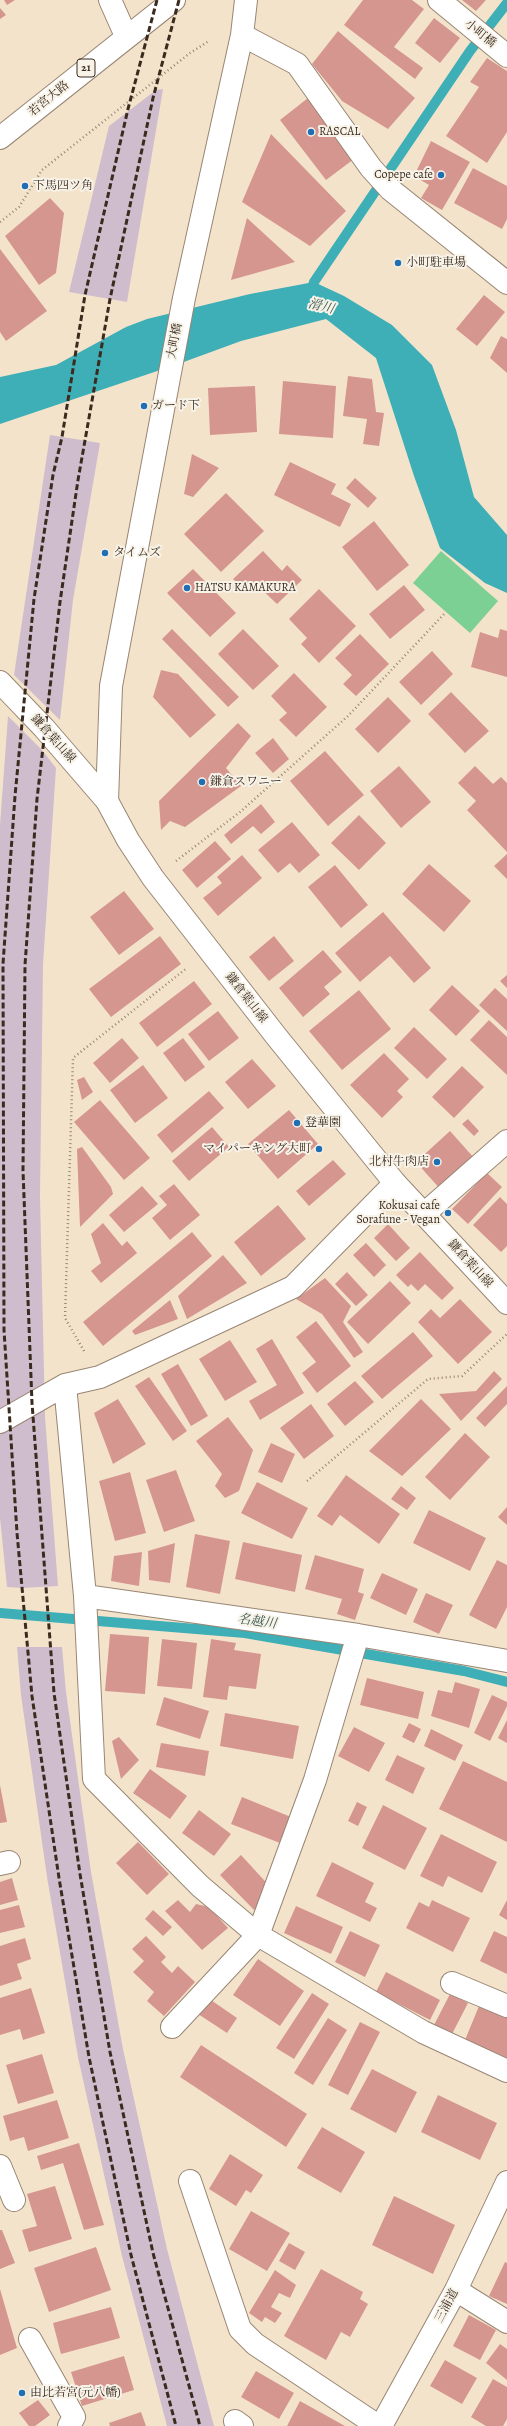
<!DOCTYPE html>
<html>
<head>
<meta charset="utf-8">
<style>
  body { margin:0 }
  canvas { display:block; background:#f4e3cb }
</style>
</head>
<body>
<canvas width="507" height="2426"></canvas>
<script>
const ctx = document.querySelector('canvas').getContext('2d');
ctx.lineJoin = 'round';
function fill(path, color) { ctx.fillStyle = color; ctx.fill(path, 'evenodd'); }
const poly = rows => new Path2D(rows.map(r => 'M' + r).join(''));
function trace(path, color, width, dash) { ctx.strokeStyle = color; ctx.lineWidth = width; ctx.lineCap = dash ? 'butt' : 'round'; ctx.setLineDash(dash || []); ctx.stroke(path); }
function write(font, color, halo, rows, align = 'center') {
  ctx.font = font + ' Alegreya,"Noto Serif JP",serif'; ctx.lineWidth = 4; ctx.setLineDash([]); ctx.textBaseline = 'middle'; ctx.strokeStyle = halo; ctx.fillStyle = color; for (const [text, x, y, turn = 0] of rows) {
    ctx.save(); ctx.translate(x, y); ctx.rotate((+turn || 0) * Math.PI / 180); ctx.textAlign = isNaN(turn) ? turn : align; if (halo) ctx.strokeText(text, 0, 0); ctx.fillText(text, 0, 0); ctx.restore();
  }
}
fill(poly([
  [163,89,127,302,69,292,109,126,156,90],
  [50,435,100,443,73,600,60,720,14,675],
  [8,716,42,750,56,768,43,964,40,1196,45,1417,58,1586,22,1588,7,1587,0,1518,0,825],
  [17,1647,62,1647,66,1692,91,1872,123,2049,167,2249,214,2426,167,2426,122,2256,78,2057,47,1877,21,1695]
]), '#cfbdce');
fill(poly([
  [441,551,498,601,470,633,413,583]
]), '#7cd093');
fill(poly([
  [314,282,344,296,392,325,432,365,456,430,474,497,507,535,507,593,485,583,440,548,414,476,376,358,326,319,241,341,181,363,0,424,0,377,56,365,126,327,147,319,250,294]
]), '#3eafb6');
trace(poly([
  [310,294,314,282,470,51,507,3],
  [0,1613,245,1633,464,1671,507,1682]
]), '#3eafb6', 10);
fill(poly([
  [4,0,15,0,7,5],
  [363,0,412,0,424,9,394,47,423,68,415,79,344,25],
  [462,0,486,0,476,11],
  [0,8,6,15,0,19],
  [434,18,460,38,440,63,415,43],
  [338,31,415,98,388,129,342,101,312,64],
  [487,58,507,71,507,132,487,163,446,136,479,87,470,82],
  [308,98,354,159,326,180,280,120],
  [271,134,346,211,310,246,242,202],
  [431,141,470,162,442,210,421,198,429,185,414,176],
  [473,168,507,186,507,219,502,229,454,203],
  [50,198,64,213,56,273,39,285,5,236],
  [247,218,295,262,231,280],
  [0,249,47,311,6,341,0,332],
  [484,295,505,312,477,346,456,329],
  [501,336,507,339,507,373,490,358],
  [348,376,372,379,376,412,384,413,379,446,363,444,367,419,343,416],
  [283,381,336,386,333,438,279,434],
  [255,386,257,432,210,435,208,388],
  [192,454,219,468,193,497,184,494],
  [290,462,336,484,331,494,351,504,340,527,274,495],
  [355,478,377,498,368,508,346,488],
  [226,493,264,531,221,572,184,534],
  [374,521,409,565,377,591,342,547],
  [263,551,282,571,287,565,302,580,277,604,256,584,247,593,233,579],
  [193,569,236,613,210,637,167,593],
  [404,585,425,610,390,639,369,614],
  [319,589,356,626,319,663,301,644,307,638,289,619],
  [172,629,239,697,228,707,162,639],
  [243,629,279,666,253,690,218,654],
  [500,629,507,631,507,677,471,667,480,632,498,638],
  [360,634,389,664,356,696,343,684,352,675,335,658],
  [432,651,453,674,421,705,399,682],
  [161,670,178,674,216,715,190,738,153,697],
  [294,673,327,707,296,737,279,720,287,713,271,696],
  [451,692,489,731,465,753,428,714],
  [388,697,411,721,378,753,355,729],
  [238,723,251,736,226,768,241,786,185,827,170,821,161,830,159,801],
  [273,738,289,759,273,773,255,753],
  [325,751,364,795,328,826,290,781],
  [399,766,431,802,401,828,370,791],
  [475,766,493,784,501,777,507,783,507,852,467,810,476,801,458,783],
  [261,804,275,822,261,834,253,826,231,844,224,835],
  [359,815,386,843,359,870,331,843],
  [292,822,320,855,299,873,290,863,278,873,258,850],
  [215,841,231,859,197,888,182,870],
  [507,854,507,879,494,866],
  [242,855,262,878,218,916,203,898,222,883,217,877],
  [429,864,471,901,444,932,402,894],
  [335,865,368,905,341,928,308,887],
  [124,891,154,929,119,955,90,917],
  [383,912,431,968,414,983,390,956,360,982,335,953],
  [160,936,181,964,111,1017,89,989],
  [274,936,294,961,269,981,249,957],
  [323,950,342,972,324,987,330,994,303,1017,279,988],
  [507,975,507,988,500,981],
  [194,981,212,1004,157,1047,139,1023],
  [452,985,480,1011,456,1036,429,1010],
  [495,988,507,999,507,1031,479,1005],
  [359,990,391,1029,342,1070,309,1031],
  [218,1011,239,1038,209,1061,188,1034],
  [489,1020,507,1037,507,1075,470,1040],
  [414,1027,447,1059,427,1079,394,1048],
  [122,1038,139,1058,110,1083,93,1063],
  [183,1038,205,1067,185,1082,163,1053],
  [384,1053,409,1079,397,1091,403,1097,382,1118,350,1085],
  [252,1059,276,1086,248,1109,225,1082],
  [143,1065,168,1098,135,1123,110,1090],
  [462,1066,484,1087,454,1118,432,1097],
  [84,1077,93,1092,82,1100,77,1080],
  [209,1091,224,1108,172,1153,157,1135],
  [100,1100,150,1158,124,1180,74,1122],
  [289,1110,318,1144,278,1179,248,1144],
  [468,1119,479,1131,474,1136,462,1124],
  [212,1127,229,1147,189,1181,172,1161],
  [450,1131,475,1159,441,1190,416,1162],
  [82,1147,111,1187,113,1194,80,1227,77,1149],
  [333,1160,346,1174,309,1206,296,1191],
  [487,1173,502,1187,468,1224,452,1209],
  [174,1184,200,1215,170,1240,152,1218,167,1205,159,1196],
  [142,1186,158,1204,124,1232,109,1215],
  [500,1197,507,1204,507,1246,501,1252,473,1225],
  [278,1205,306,1239,261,1276,234,1242],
  [103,1223,122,1246,127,1241,137,1253,101,1283,91,1271,101,1263,91,1234],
  [388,1224,410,1248,396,1261,374,1238],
  [192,1232,212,1256,103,1346,83,1322],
  [366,1243,386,1265,374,1277,353,1255],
  [420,1252,454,1288,442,1300,425,1284,418,1291,411,1284,408,1287,396,1275],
  [223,1255,247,1283,187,1319,178,1296],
  [347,1272,368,1295,356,1306,335,1284],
  [325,1278,351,1306,343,1322,363,1352,354,1358,322,1314,296,1299],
  [390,1281,411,1303,368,1344,347,1322],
  [460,1299,492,1332,458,1364,418,1322,431,1309,440,1318],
  [170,1300,178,1319,135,1335,132,1331],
  [316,1321,351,1366,317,1393,302,1373,316,1362,296,1337],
  [413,1332,433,1356,382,1399,361,1376],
  [272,1339,304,1393,260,1420,249,1401,277,1385,256,1349],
  [230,1340,257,1382,225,1401,199,1359],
  [178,1364,208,1416,191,1426,161,1374],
  [494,1371,502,1379,461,1421,439,1394,476,1391],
  [149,1377,187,1431,173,1441,135,1386],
  [355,1381,374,1402,345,1426,327,1404],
  [507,1386,507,1404,485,1427,476,1418],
  [118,1399,146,1444,113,1464,94,1413],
  [421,1399,451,1429,402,1476,369,1451],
  [311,1404,334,1436,304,1459,280,1428],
  [228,1417,253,1450,239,1491,225,1498,215,1486,222,1474,196,1441],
  [465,1433,490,1457,450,1500,425,1477],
  [271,1443,295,1454,282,1483,258,1472],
  [176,1470,195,1521,164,1532,146,1480],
  [130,1472,146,1533,115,1541,99,1481],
  [346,1475,400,1514,379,1544,340,1515,332,1526,317,1516],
  [257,1482,308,1508,292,1539,241,1513],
  [401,1486,416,1498,407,1510,391,1499],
  [507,1507,507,1525,498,1517],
  [429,1510,486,1538,470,1571,413,1543],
  [195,1534,230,1541,220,1594,186,1587],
  [243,1542,302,1555,295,1592,235,1579],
  [175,1543,170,1583,149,1580,148,1551],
  [142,1552,139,1586,111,1581,114,1556],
  [315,1555,364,1569,358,1592,364,1594,355,1620,337,1614,342,1599,305,1589],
  [497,1560,507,1565,507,1607,496,1629,469,1615],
  [382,1573,418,1589,406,1615,370,1598],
  [426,1593,453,1605,439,1634,413,1622],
  [110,1634,149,1637,145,1694,105,1691],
  [162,1639,197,1643,192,1689,157,1686],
  [211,1639,236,1643,234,1650,261,1654,256,1689,229,1686,227,1700,203,1697],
  [367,1678,424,1692,418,1719,360,1705],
  [455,1682,480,1689,469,1728,431,1716,438,1690,452,1693],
  [492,1695,507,1702,507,1706,490,1741,474,1733],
  [164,1697,209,1711,200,1739,156,1725],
  [225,1713,299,1726,293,1759,220,1746],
  [507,1720,507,1743,498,1738],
  [409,1723,421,1729,414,1743,402,1737],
  [354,1727,385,1743,369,1772,338,1756],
  [431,1729,463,1745,455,1761,424,1746],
  [119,1737,139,1760,121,1779,112,1741],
  [161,1743,209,1751,205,1776,156,1767],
  [397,1755,425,1768,413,1794,385,1780],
  [463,1761,507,1782,507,1842,439,1809],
  [150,1769,187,1796,170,1819,133,1793],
  [0,1785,7,1822,0,1823],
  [242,1797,291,1817,280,1843,231,1824],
  [357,1802,367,1807,358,1826,348,1821],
  [383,1805,427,1828,405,1870,362,1848],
  [199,1810,231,1834,214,1856,182,1833],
  [441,1834,497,1862,482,1893,448,1876,443,1887,420,1876],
  [138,1842,169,1874,147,1895,116,1863],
  [241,1855,274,1891,254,1910,220,1875],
  [332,1862,374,1883,365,1902,377,1908,370,1922,316,1896],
  [12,1878,18,1900,0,1905,0,1882],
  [178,1900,190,1912,196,1904,209,1907,228,1928,202,1950,165,1911],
  [432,1900,470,1918,453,1952,406,1928,419,1902,429,1907],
  [507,1900,507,1920,499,1915],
  [19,1905,25,1927,0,1933,0,1910],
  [296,1906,343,1927,331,1954,284,1933],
  [153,1910,172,1927,163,1936,145,1919],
  [350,1931,380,1945,365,1977,335,1962],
  [494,1931,507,1937,507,1974,480,1961],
  [146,1936,166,1957,161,1962,172,1973,178,1966,195,1982,164,2016,147,2001,154,1992,133,1972,144,1961,132,1949],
  [25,1938,31,1959,17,1964,22,1979,0,1986,0,1946],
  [258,1959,304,1991,280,2026,233,1995],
  [386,1972,440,2000,430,2020,376,1992],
  [31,1988,45,2033,23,2040,20,2029,0,2035,0,1998],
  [312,1993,329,2004,294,2059,276,2048],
  [450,1994,468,2003,452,2034,434,2025],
  [208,1998,237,2018,227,2033,198,2014],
  [479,2006,507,2018,507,2058,465,2040],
  [328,2018,347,2030,313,2085,294,2073],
  [360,2022,380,2032,348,2095,328,2085],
  [201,2045,307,2114,286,2147,180,2077],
  [42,2054,54,2093,18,2104,6,2065],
  [372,2069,417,2092,396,2133,350,2109],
  [438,2095,497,2123,480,2160,421,2132],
  [57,2100,69,2138,28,2151,24,2137,10,2141,3,2116],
  [322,2127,365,2152,341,2193,297,2168],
  [79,2143,104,2225,84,2230,63,2163,41,2170,37,2156],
  [230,2154,263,2175,251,2193,246,2190,236,2206,209,2189],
  [55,2186,72,2239,29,2252,22,2230,37,2226,27,2194],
  [394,2196,455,2225,433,2274,372,2245],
  [251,2211,290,2233,267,2271,229,2249],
  [0,2230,2,2230,15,2263,0,2269],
  [289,2243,305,2252,295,2270,279,2261],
  [96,2247,111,2290,49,2312,34,2268],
  [505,2262,507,2263,507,2304,489,2296],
  [321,2269,363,2292,360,2299,368,2304,350,2337,341,2332,326,2360,284,2336],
  [275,2270,296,2285,290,2298,279,2293,271,2307,282,2313,275,2323,265,2317,262,2322,249,2313],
  [0,2289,17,2348,0,2355],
  [111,2307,120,2338,61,2354,53,2323],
  [469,2315,496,2330,480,2360,453,2346],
  [500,2344,507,2349,507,2380,486,2363],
  [124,2356,134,2390,82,2406,71,2372],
  [445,2360,477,2378,462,2404,430,2386],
  [256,2371,294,2393,279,2419,241,2397],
  [493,2379,507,2387,507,2419,503,2426,486,2426,471,2417],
  [38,2400,50,2415,35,2426,29,2426,19,2413],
  [300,2401,345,2426,287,2426],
  [141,2412,146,2426,110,2426,109,2423]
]), '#d69690');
const minor = poly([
  [110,0,126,36],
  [439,0,507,56],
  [242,35,297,64,371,168,391,190,507,283],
  [107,801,111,686,184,298,242,35,246,0],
  [424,1214,507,1141],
  [65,1385,85,1596,358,1635,507,1661],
  [0,1422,65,1385,100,1377,293,1287,395,1183],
  [85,1596,94,1779,200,1886,258,1935,423,2032,507,2071],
  [0,1864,9,1862],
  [452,1983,507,2006],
  [172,2027,258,1935,315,1780,358,1635],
  [0,2166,14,2200],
  [190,2181,240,2329,255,2344,378,2426],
  [456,2290,507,2322],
  [30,2339,74,2417,69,2426],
  [235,2421,242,2426],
  [381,2426,456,2290,507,2182]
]);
const major = poly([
  [0,138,174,0],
  [0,682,44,728,107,801,128,840,153,878,276,1036,395,1183,507,1303]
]);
trace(minor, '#988674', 24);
trace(major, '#988674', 24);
trace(poly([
  [0,222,19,207,42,170,190,53,209,41],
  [176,861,240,812,348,716,446,612],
  [84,1351,65,1318,73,1058,187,968],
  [307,1481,428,1379,462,1376,507,1334]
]), '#988674', 2.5, [1, 3]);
trace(minor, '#fff', 22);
trace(major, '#fff', 22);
trace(poly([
  [157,0,128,109,85,295,62,437,53,475,34,599,15,796,3,964,4,1330,17,1533,32,1696,59,1878,89,2057,131,2255,176,2426],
  [179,0,153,98,110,299,78,480,60,602,37,799,25,965,23,1171,32,1403,54,1693,80,1874,110,2052,153,2253,200,2426]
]), '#3b2a1e', 3, [6, 3]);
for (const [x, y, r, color] of [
  [311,132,4,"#1f6fb2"],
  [441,175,4,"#1f6fb2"],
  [25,186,4,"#1f6fb2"],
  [398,263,4,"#1f6fb2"],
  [144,406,4,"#1f6fb2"],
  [105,553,4,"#1f6fb2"],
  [187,588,4,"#1f6fb2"],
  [202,782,4,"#1f6fb2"],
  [297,1123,4,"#1f6fb2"],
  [319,1149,4,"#1f6fb2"],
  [437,1162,4,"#1f6fb2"],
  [448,1213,4,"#1f6fb2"],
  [22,2393,4,"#1f6fb2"]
]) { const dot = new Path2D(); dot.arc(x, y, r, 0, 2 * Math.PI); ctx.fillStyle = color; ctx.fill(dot); trace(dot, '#f7f3e8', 1.5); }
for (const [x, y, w] of [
  [86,68,18]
]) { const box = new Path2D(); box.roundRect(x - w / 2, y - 9, w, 18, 3); ctx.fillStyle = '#f7f3e8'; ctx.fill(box); trace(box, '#3b2a1e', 1); }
write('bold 11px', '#3b2a1e', null, [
  ["21",86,68]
]);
write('12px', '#3b2a1e', '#f7f3e8', [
  ["小町橋",480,34,39],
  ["若宮大路",49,99,-39],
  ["大町橋",175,341,-79],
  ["鎌倉葉山線",53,739,48],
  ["鎌倉葉山線",246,998,52],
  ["鎌倉葉山線",470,1264,47],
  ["三浦道",447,2306,-62]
]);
write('12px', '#3b2a1e', '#f7f3e8', [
  ["RASCAL",319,132],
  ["Copepe cafe",433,175,"right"],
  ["下馬四ツ角",33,186],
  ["小町駐車場",406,263],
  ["ガード下",152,406],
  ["タイムズ",113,553],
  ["HATSU KAMAKURA",195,588],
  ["鎌倉スワニー",210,782],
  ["登華園",305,1123],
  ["マイパーキング大町",311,1149,"right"],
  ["北村牛肉店",429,1162,"right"],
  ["Kokusai cafe",440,1206,"right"],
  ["Sorafune - Vegan",440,1220,"right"],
  ["由比若宮(元八幡)",30,2393]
], 'left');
write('italic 13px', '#3c5953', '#f7f3e8', [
  ["滑川",321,307,14],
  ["名越川",257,1622,8]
]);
</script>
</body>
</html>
